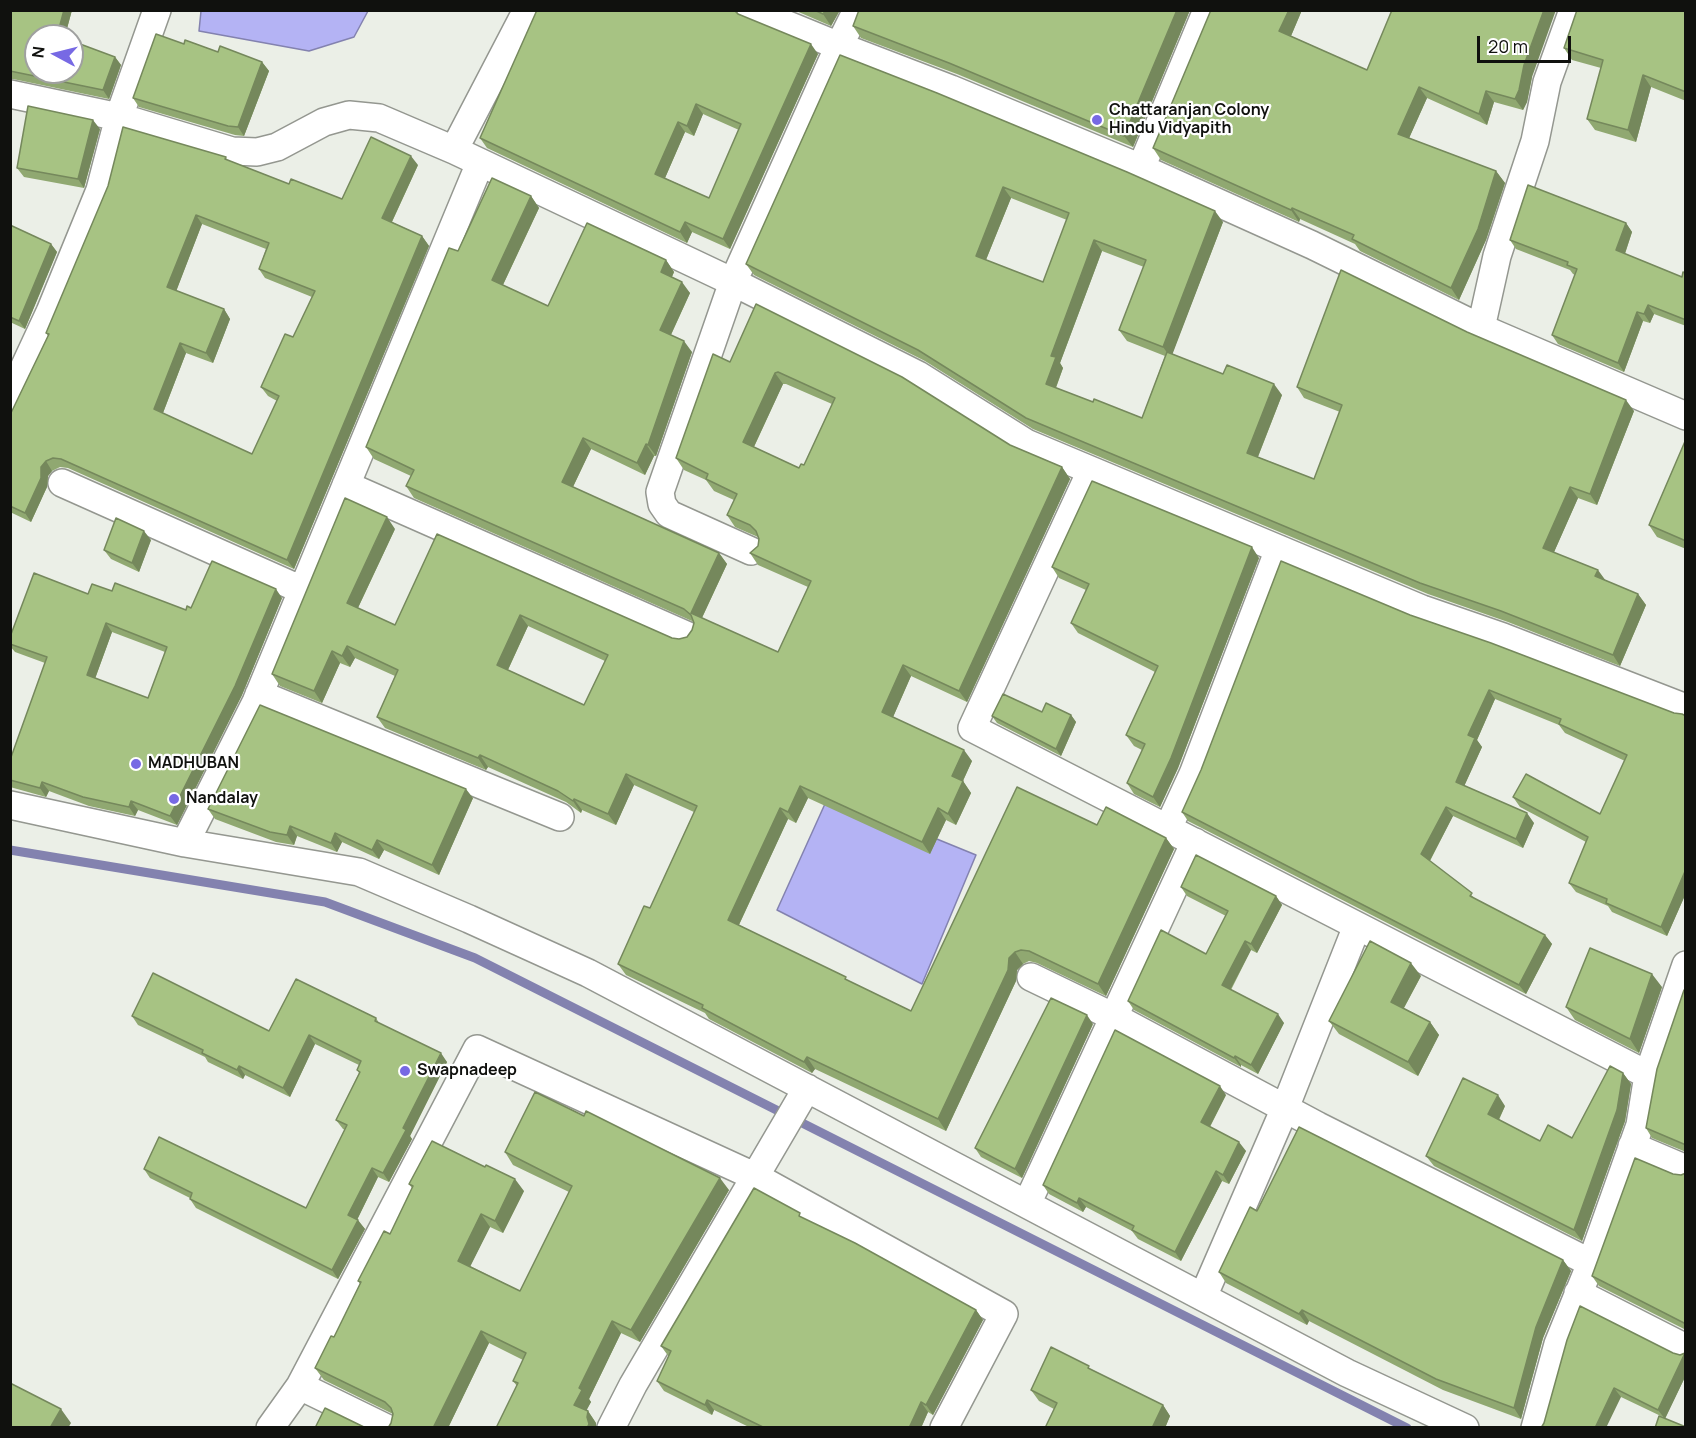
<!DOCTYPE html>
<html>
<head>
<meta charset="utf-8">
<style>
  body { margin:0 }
  #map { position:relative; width:1696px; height:1438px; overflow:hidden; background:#ebefe7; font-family:Manrope,sans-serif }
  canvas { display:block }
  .frame { position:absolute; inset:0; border:12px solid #10110e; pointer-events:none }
  .north { position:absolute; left:24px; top:24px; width:60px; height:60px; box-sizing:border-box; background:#fff; border:2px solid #9fa09f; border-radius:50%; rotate:277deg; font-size:16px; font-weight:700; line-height:24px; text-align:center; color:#10110e }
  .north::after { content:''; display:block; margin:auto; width:21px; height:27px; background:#7769e4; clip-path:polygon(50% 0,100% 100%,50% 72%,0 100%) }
  .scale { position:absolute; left:1477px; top:36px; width:94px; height:27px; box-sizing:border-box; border:3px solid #10110e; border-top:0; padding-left:8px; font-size:18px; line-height:21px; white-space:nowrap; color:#10110e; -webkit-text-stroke:4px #fff; paint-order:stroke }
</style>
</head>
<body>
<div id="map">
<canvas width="1696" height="1438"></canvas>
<div class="frame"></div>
<div class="north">N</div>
<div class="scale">20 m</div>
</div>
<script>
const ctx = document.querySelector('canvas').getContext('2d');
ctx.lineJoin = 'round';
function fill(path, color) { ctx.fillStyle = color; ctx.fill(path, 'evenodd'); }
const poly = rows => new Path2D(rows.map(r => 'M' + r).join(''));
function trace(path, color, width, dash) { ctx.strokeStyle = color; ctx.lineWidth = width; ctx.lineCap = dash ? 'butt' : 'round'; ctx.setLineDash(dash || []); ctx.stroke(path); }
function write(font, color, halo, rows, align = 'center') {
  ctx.font = font + ' Manrope,sans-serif'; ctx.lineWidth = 4.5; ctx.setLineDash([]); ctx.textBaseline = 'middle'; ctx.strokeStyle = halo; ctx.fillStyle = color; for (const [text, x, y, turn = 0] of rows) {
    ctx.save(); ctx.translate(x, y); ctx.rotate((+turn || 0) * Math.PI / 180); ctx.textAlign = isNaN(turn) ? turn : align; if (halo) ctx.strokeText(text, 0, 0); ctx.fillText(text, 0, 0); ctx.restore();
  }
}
const water = poly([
  [201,11,201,10,368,11,354,37,309,51,199,31,201,11],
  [829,795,976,855,922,984,777,910,829,795]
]);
fill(water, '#b4b3f4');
trace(water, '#8382af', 1.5);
trace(poly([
  [10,850,325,902,475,958,1407,1428]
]), '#8382af', 9);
const street = poly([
  [751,10,839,46,857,10],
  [10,94,119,117,232,151,257,152,277,147,324,122,349,115,379,118,454,150,733,282,918,375,1026,443,1422,609,1503,637,1686,708],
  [454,150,527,10],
  [1141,168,1207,10],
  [1481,328,1497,256,1535,141,1547,82,1573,10],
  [10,398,50,312,100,190,119,117,157,10],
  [1091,471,972,728,1648,1075],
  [62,483,302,590],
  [346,485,686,635],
  [751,551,669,514,662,504,660,492,733,282,839,46,951,89,1141,168,1312,245,1481,328,1686,416],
  [259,694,560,817],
  [10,805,185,843,359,872,469,919,588,973,1347,1373,1465,1428],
  [1168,828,1193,774,1279,549],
  [185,843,256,702,480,163],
  [1031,977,1114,1017,1318,1126,1591,1263],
  [1632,1146,1686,1169],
  [1027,1204,1195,842],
  [1578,1293,1686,1348],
  [1203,1297,1285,1108,1357,926],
  [300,1386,386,1428],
  [270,1428,300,1386,477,1049,756,1177,1004,1314,944,1428],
  [611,1428,633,1385,807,1088],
  [1535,1428,1558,1344,1591,1263,1640,1125,1648,1075,1686,965]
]);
trace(street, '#949790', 30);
trace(street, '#fff', 27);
fill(poly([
  [10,10,72,10,65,36,36,36,115,57,121,65,109,99,13,79,10,79],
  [794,10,840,10,831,26],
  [1190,10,1133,147,957,74,861,38,853,26],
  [1211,10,1302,10,1291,36,1367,70,1532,77,1527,102,1523,110,1494,102,1487,125,1427,98,1409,138,1496,171,1505,183,1486,240,1459,300,1360,251,1355,244,1300,219,1299,222,1161,160,1153,148],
  [1686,10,1686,101,1651,87,1636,142,1595,130,1587,119,1601,68,1572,60,1564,48],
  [738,14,818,54,730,249,692,232,687,243,487,148,480,138],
  [703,114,739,130,709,198,665,178,685,132,694,136],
  [184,44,262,62,269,71,244,136,235,135,139,107,133,98],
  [840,55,1223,222,1172,354,1223,374,1282,395,1258,457,1314,479,1340,412,1304,398,1297,387,1467,332,1634,411,1597,505,1578,498,1554,552,1605,581,1638,594,1646,605,1620,666,1508,622,1428,594,1033,429,925,361,754,275,746,264],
  [1011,198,1067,220,1043,282,986,260],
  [1102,251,1144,267,1119,330,1127,341,1165,356,1142,418,1093,402,1056,388,1063,368,1060,363],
  [100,129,84,188,24,177,17,168],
  [226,157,227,160,289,184,342,199,418,165,392,222,422,236,429,246,294,569,68,468,60,467,52,471,48,476,47,487,31,522,10,512,10,415,48,336,46,333],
  [202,224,266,249,259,269,265,278,312,297,293,337,261,387,268,396,277,401,252,454,163,413,186,353,213,363,230,319,224,309,176,291],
  [531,196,539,208,503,285,548,306,666,260,674,272,672,277,690,293,671,335,692,352,656,456,654,456,645,475,591,449,573,487,719,553,727,564,702,618,778,652,808,587,758,565,750,553,758,546,758,537,735,527,727,515,734,500,714,491,706,480,684,470,676,458,730,362,756,304,1010,445,1062,467,1070,479,967,702,911,676,893,717,972,761,963,781,971,793,956,825,946,820,930,854,808,798,796,823,788,819,739,925,849,981,911,1011,1097,825,1166,838,1174,849,1106,996,1037,963,1029,961,1023,964,1017,970,1016,981,946,1131,815,1069,812,1073,709,1019,705,1013,626,975,618,964,650,908,694,812,634,785,616,825,582,810,581,813,566,802,488,767,486,770,385,728,377,717,395,676,355,658,350,667,340,663,322,703,280,686,272,674,395,529,358,608,395,625,437,534,672,638,679,639,687,637,692,630,694,623,692,621,414,498,406,486,411,476,374,459,366,447,458,251],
  [783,384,786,384,832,404,804,465,799,468,754,447],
  [528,626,605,661,584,705,508,670],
  [1626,223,1632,232,1625,254,1682,277,1686,273,1686,326,1654,314,1650,323,1643,321,1624,372,1558,344,1552,335,1575,275,1573,274,1570,270,1516,249,1510,240],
  [10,225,51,244,57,252,25,329,10,322],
  [1686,439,1686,549,1657,537,1649,525],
  [151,540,139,572,111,559,104,550],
  [1259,558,1178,768,1160,807,1134,794,1127,783,1142,750,1134,746,1126,735,1155,672,1078,633,1071,623,1086,590,1059,578,1052,567],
  [112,591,186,610,191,608,282,598,242,695,177,825,138,810,135,816,89,806,49,791,46,797,10,787,10,760,45,663,15,652,10,646,10,637,88,594],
  [112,632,165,652,148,698,95,679],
  [1410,615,1674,713,1686,716,1686,893,1667,936,1612,912,1608,906,1576,892,1569,883,1586,842,1520,807,1513,797,1600,814,1625,761,1565,733,1559,725,1495,699,1477,740,1482,747,1464,786,1534,823,1523,848,1453,816,1430,861,1477,900,1545,935,1552,944,1526,994,1188,821,1182,812],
  [1042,712,1071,715,1076,722,1061,756,997,723,992,716],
  [473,798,439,875,384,850,379,859,342,842,337,852,297,836,294,845,276,842,215,819,208,809],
  [1181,887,1276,896,1282,905,1257,953,1251,950,1231,990,1284,1023,1258,1074,1241,1065,1241,1067,1134,1010,1128,1001,1206,954,1226,916,1187,896],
  [1421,976,1404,1008,1430,1022,1439,1035,1418,1076,1339,1034,1329,1021],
  [1662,987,1639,1053,1575,1020,1566,1007],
  [1686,991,1686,1152,1652,1138,1646,1128],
  [132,1016,269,1031,376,1018,379,1023,447,1062,410,1136,412,1139,389,1182,378,1177,357,1220,365,1229,338,1279,196,1208,190,1199,190,1198,150,1178,144,1169,306,1208,345,1130,343,1129,336,1120,359,1073,357,1070,359,1065,315,1044,290,1097,245,1075,243,1079,208,1062,205,1057,138,1025],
  [1093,1024,1022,1178,981,1157,975,1148],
  [1623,1073,1631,1084,1625,1121,1582,1241,1434,1166,1426,1156,1505,1106,1499,1120,1540,1141,1572,1138],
  [1226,1095,1210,1127,1246,1151,1229,1184,1222,1181,1181,1261,1138,1239,1132,1231,1086,1207,1083,1212,1049,1194,1043,1185],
  [505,1152,729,1190,640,1342,621,1333,589,1399,591,1402,586,1410,588,1411,596,1423,517,1386,513,1381,523,1360,489,1343,448,1428,388,1428,391,1423,393,1414,324,1380,315,1368,334,1337,360,1284,358,1281,390,1234,412,1188,409,1184,524,1191,503,1233,490,1227,470,1266,520,1291,569,1192,513,1165],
  [1686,1173,1686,1330,1599,1286,1592,1276,1673,1174,1681,1175],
  [1257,1211,1563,1260,1571,1271,1543,1338,1521,1419,1443,1390,1309,1321,1307,1325,1226,1283,1219,1272],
  [804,1219,976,1310,983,1320,933,1415,928,1412,921,1428,751,1428,714,1410,712,1415,664,1391,657,1381,669,1357,661,1346],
  [1673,1353,1680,1355,1686,1353,1686,1375,1665,1418,1621,1397,1541,1428],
  [1093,1371,1163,1405,1170,1416,1165,1428,1045,1428,1054,1409,1039,1401,1031,1390]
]), '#90a871');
fill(poly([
  [64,10,72,10,65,36,57,36],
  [826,10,840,10,831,26,823,14],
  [1177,10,1190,10,1133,147,1124,136],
  [1289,10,1302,10,1288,43,1279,31],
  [1544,10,1556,10,1532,77,1527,102,1523,110,1515,99,1524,65],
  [811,44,818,54,730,249,723,239],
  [115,57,121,65,109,99,103,90],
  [262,62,269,71,244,136,238,127],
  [1643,75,1651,87,1636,142,1628,130],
  [1419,87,1427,98,1406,145,1398,134],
  [1486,91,1494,102,1487,125,1479,114],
  [696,104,703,114,694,136,687,126],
  [93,120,100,129,84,188,78,179],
  [678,122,685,132,662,185,655,174],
  [411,156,418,165,389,228,382,218],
  [1496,171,1505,183,1486,240,1459,300,1451,288],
  [1003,187,1011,198,983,267,976,256],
  [531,196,539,208,500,291,492,280],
  [1292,208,1300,219,1299,222,1291,210],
  [1215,211,1223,222,1171,358,1163,347],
  [196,215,202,224,174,297,167,287],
  [685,222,692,232,687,243,680,232],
  [1626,223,1632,232,1623,259,1616,250],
  [422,236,429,246,294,569,287,560],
  [1094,240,1102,251,1060,363,1063,368,1053,395,1046,384,1051,356],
  [51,244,57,252,25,329,19,321],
  [666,260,674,272,669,283,661,272],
  [682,282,690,293,668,341,660,330],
  [1648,305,1654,314,1650,323,1644,314],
  [224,309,230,319,213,363,206,353],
  [1637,312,1643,321,1624,372,1618,363],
  [684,341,692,352,656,456,648,445],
  [180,343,186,353,161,418,154,409],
  [775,373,783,384,751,453,743,442],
  [1274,384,1282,395,1255,464,1247,453],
  [1626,400,1634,411,1597,505,1590,494],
  [583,438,591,449,570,493,562,482],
  [646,444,654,456,645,475,637,463],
  [46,461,52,471,48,476,47,487,31,522,25,513,41,467],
  [1062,467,1070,479,967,702,959,691],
  [1570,487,1578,498,1551,559,1543,548],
  [387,517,395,529,355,614,347,603],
  [144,531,151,540,139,572,132,563],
  [1252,547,1259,558,1178,768,1160,807,1153,797],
  [719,553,727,564,699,624,691,613],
  [1598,570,1606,581,1595,576],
  [276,589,282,598,242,695,177,825,170,816],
  [1638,594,1646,605,1620,666,1613,655],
  [520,615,528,626,505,676,497,665],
  [106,623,112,632,93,684,87,675],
  [347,646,355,658,350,667,342,656],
  [332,651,340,663,322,703,314,691],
  [903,665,911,676,890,724,882,712],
  [1489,690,1495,699,1477,740,1482,747,1462,791,1456,782,1468,735],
  [1071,715,1076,722,1061,756,1056,749],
  [964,750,972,761,960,787,952,776],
  [480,755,488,767,486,770,478,758],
  [626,774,634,785,616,825,608,814],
  [963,781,971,793,956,825,948,814],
  [42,782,49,791,46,797,40,788],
  [800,786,808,798,796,823,788,812],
  [466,789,473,798,439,875,432,865],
  [574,799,582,810,581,813,573,801],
  [131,801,138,810,135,816,129,807],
  [1446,807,1453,816,1428,864,1421,854],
  [780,808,788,819,736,931,728,920],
  [938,808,946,820,930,854,922,842],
  [1527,813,1534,823,1523,848,1516,839],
  [290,826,297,836,294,845,287,835],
  [335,833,342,842,337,852,331,843],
  [1166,838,1174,849,1106,996,1098,984],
  [377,840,384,850,379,859,372,850],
  [1686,869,1686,893,1667,936,1661,927],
  [1276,896,1282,905,1257,953,1251,944],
  [1545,935,1552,944,1526,994,1519,985],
  [1245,941,1251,950,1228,994,1222,985],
  [1015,952,1023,964,1017,970,1016,981,946,1131,938,1119,1009,958],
  [1411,963,1421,976,1400,1015,1391,1002],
  [1652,974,1662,987,1639,1053,1630,1039],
  [1278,1014,1284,1023,1258,1074,1251,1065],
  [1087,1015,1093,1024,1022,1178,1015,1169],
  [1430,1022,1439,1035,1418,1076,1408,1062],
  [309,1035,315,1044,290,1097,283,1088],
  [441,1053,447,1062,410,1136,412,1139,389,1182,383,1173,403,1128],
  [1235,1056,1241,1065,1241,1067,1234,1058],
  [807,1057,815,1069,812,1073,804,1062],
  [239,1066,245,1075,243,1079,237,1070],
  [1623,1073,1631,1084,1625,1121,1582,1241,1574,1230],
  [1220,1086,1226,1095,1207,1132,1201,1122],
  [1498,1095,1505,1106,1496,1125,1488,1114],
  [1239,1142,1246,1151,1229,1184,1223,1175],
  [372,1168,378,1177,355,1224,348,1215],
  [1216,1171,1222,1181,1181,1261,1175,1252],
  [720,1178,729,1190,640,1342,631,1330],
  [515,1179,524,1191,503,1233,495,1221],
  [1079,1198,1086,1207,1083,1212,1077,1203],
  [481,1214,490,1227,467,1273,458,1261],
  [358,1220,365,1229,338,1279,332,1270],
  [1563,1260,1571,1271,1543,1338,1521,1419,1514,1408,1536,1327],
  [976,1310,983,1320,933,1415,926,1405],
  [1302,1310,1309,1321,1307,1325,1299,1314],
  [612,1321,621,1333,589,1399,591,1402,583,1417,574,1405,579,1388],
  [481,1331,489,1343,448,1428,433,1428],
  [1685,1353,1686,1375,1665,1419,1658,1410],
  [1614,1388,1621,1397,1606,1428,1595,1428],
  [707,1400,714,1410,712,1415,705,1405],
  [921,1402,928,1412,921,1428,909,1428],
  [1163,1405,1170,1416,1165,1428,1152,1428],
  [61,1409,71,1423,68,1428,50,1428],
  [588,1411,596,1423,596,1428,587,1428,587,1417]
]), '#75885c');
const building = poly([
  [10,10,64,10,57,36,36,36,36,72,72,72,72,41,115,57,103,90,10,71,10,10],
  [537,10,734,10,738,14,811,44,723,239,685,222,680,232,480,138,537,10],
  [696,104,741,124,709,198,655,174,678,122,687,126,696,104],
  [814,10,826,10,823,14,814,10],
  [859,10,1177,10,1124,136,949,63,853,26,859,10],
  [1211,10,1289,10,1279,31,1367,70,1392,10,1544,10,1524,65,1519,90,1515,99,1486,91,1479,114,1419,87,1398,134,1496,171,1478,229,1451,288,1352,239,1354,235,1292,208,1291,210,1153,148,1211,10],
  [1577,10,1686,10,1686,92,1643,75,1628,130,1587,119,1603,60,1564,48,1577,10],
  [156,34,184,44,185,40,218,52,220,46,262,62,238,127,228,126,133,98,156,34],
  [840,55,937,93,1127,172,1215,211,1163,347,1119,330,1146,260,1094,240,1051,356,1056,357,1046,384,1093,402,1094,399,1142,418,1167,352,1223,374,1227,365,1274,384,1247,453,1314,479,1342,405,1297,387,1341,270,1467,332,1626,400,1590,494,1570,487,1543,548,1598,570,1595,576,1638,594,1613,655,1501,611,1420,583,1026,418,918,350,746,264,840,55],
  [1003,187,1069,213,1043,282,976,256,1003,187],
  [28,106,93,120,78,179,17,168,28,106],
  [123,127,226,157,225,159,289,184,291,179,342,199,371,137,411,156,382,218,422,236,287,560,61,459,53,458,46,461,41,467,41,478,25,513,10,506,10,415,49,334,46,333,108,186,123,127],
  [196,215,269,243,259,269,315,291,293,337,285,334,261,387,279,396,252,454,154,409,180,343,206,353,224,309,167,287,196,215],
  [492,178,531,196,492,280,548,306,587,223,666,260,661,272,682,282,660,330,684,341,648,445,646,444,637,463,583,438,562,482,719,553,691,613,778,652,811,581,750,553,758,546,759,539,756,531,750,525,727,515,737,494,706,479,708,474,676,458,713,354,730,362,756,304,902,377,1010,445,1062,467,959,691,903,665,882,712,964,750,952,776,963,781,948,814,938,808,922,842,800,786,788,812,780,808,728,920,846,977,845,979,911,1011,1017,787,1097,825,1106,807,1166,838,1098,984,1029,951,1021,950,1015,952,1009,958,1008,970,938,1119,807,1057,804,1062,702,1008,703,1005,618,964,644,906,650,908,697,806,626,774,608,814,574,799,573,801,558,791,480,755,478,758,377,717,398,670,347,646,342,656,332,651,314,691,272,674,345,498,387,517,347,603,395,625,437,534,672,638,679,639,687,637,692,630,694,623,691,615,684,609,406,486,414,470,366,447,449,248,458,251,492,178],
  [778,372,835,398,804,465,801,464,799,468,743,442,775,373,778,372],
  [520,615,608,655,584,705,497,665,520,615],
  [1528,185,1626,223,1616,250,1682,277,1683,272,1686,273,1686,320,1648,305,1644,314,1637,312,1618,363,1552,335,1577,269,1567,265,1568,262,1510,240,1528,185],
  [10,225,51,244,19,321,10,317,10,225],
  [1686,439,1686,541,1649,525,1686,439],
  [1092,481,1252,547,1171,758,1153,797,1127,783,1145,744,1126,735,1158,666,1071,623,1089,584,1052,567,1092,481],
  [116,518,144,531,132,563,104,550,116,518],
  [212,561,276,589,235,686,170,816,131,801,129,807,83,797,42,782,40,788,10,780,10,760,47,657,10,644,10,637,34,573,88,594,92,584,112,591,115,583,186,610,187,606,191,608,212,561],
  [106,623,167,647,148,698,87,675,106,623],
  [1281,561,1410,615,1491,643,1674,713,1682,714,1686,716,1686,869,1661,927,1606,903,1607,899,1569,883,1588,837,1513,797,1526,774,1600,814,1627,755,1559,724,1561,719,1489,690,1468,735,1475,738,1456,782,1527,813,1516,839,1446,807,1421,854,1472,893,1470,896,1545,935,1519,985,1182,812,1201,770,1281,561],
  [1003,694,1042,712,1046,703,1071,715,1056,749,992,716,1003,694],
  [260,705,466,789,432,865,377,840,372,850,335,833,331,843,290,826,287,835,270,832,208,809,260,705],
  [1196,855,1276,896,1251,944,1245,941,1222,985,1278,1014,1251,1065,1235,1056,1234,1058,1128,1001,1161,930,1206,954,1228,911,1181,887,1196,855],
  [1370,941,1411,963,1391,1002,1430,1022,1408,1062,1329,1021,1370,941],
  [1590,948,1652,974,1630,1039,1566,1007,1590,948],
  [153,973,269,1031,296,979,376,1018,375,1021,441,1053,403,1128,406,1130,383,1173,372,1168,348,1215,358,1220,332,1270,190,1199,192,1193,144,1169,159,1137,306,1208,347,1125,336,1120,360,1072,357,1070,361,1061,309,1035,283,1088,239,1066,237,1070,202,1053,203,1050,132,1016,153,973],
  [1684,990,1686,991,1686,1145,1646,1128,1657,1069,1684,990],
  [1051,998,1087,1015,1015,1169,975,1148,1051,998],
  [1115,1030,1220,1086,1201,1122,1239,1142,1223,1175,1216,1171,1175,1252,1132,1230,1134,1226,1079,1198,1077,1203,1043,1185,1115,1030],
  [1610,1066,1623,1073,1617,1110,1574,1230,1426,1156,1463,1078,1498,1095,1488,1114,1540,1141,1548,1125,1572,1138,1610,1066],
  [535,1092,584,1116,586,1111,720,1178,631,1330,612,1321,579,1388,582,1390,574,1405,588,1411,587,1417,589,1424,587,1428,496,1428,518,1383,513,1381,526,1353,481,1331,433,1428,388,1428,391,1423,393,1414,391,1408,385,1402,315,1368,331,1336,334,1337,361,1282,358,1281,384,1231,390,1234,413,1186,409,1184,432,1141,485,1167,486,1165,515,1179,495,1221,481,1214,458,1261,520,1291,572,1186,505,1152,535,1092],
  [1299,1127,1563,1260,1536,1327,1514,1408,1436,1379,1302,1310,1299,1314,1219,1272,1250,1207,1257,1211,1299,1127],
  [1635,1158,1673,1174,1681,1175,1686,1173,1686,1324,1592,1276,1635,1158],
  [754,1188,800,1213,799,1216,855,1243,976,1310,926,1405,921,1402,909,1428,765,1428,707,1400,705,1405,657,1381,671,1351,661,1346,754,1188],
  [1580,1306,1673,1353,1680,1355,1685,1353,1658,1410,1614,1388,1595,1428,1541,1428,1544,1423,1567,1340,1580,1306],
  [1051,1347,1089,1366,1088,1368,1163,1405,1152,1428,1045,1428,1057,1403,1031,1390,1051,1347],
  [10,1383,61,1409,50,1428,10,1428,10,1383],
  [325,1408,366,1428,315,1428,325,1408],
  [1659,1416,1686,1427,1686,1428,1655,1428,1659,1416]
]);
fill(building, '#a7c383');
trace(building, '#75885c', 1.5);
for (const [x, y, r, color] of [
  [1097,120,6,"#7769e4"],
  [136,764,6,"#7769e4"],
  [174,799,6,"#7769e4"],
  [405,1071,6,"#7769e4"]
]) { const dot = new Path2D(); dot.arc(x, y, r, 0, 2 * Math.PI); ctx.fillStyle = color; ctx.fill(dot); trace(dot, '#fff', 2); }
write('bold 16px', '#10110e', '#fff', [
  ["Chattaranjan Colony",1109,111],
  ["Hindu Vidyapith",1109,129],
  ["MADHUBAN",148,764],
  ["Nandalay",186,799],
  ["Swapnadeep",417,1071]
], 'left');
</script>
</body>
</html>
